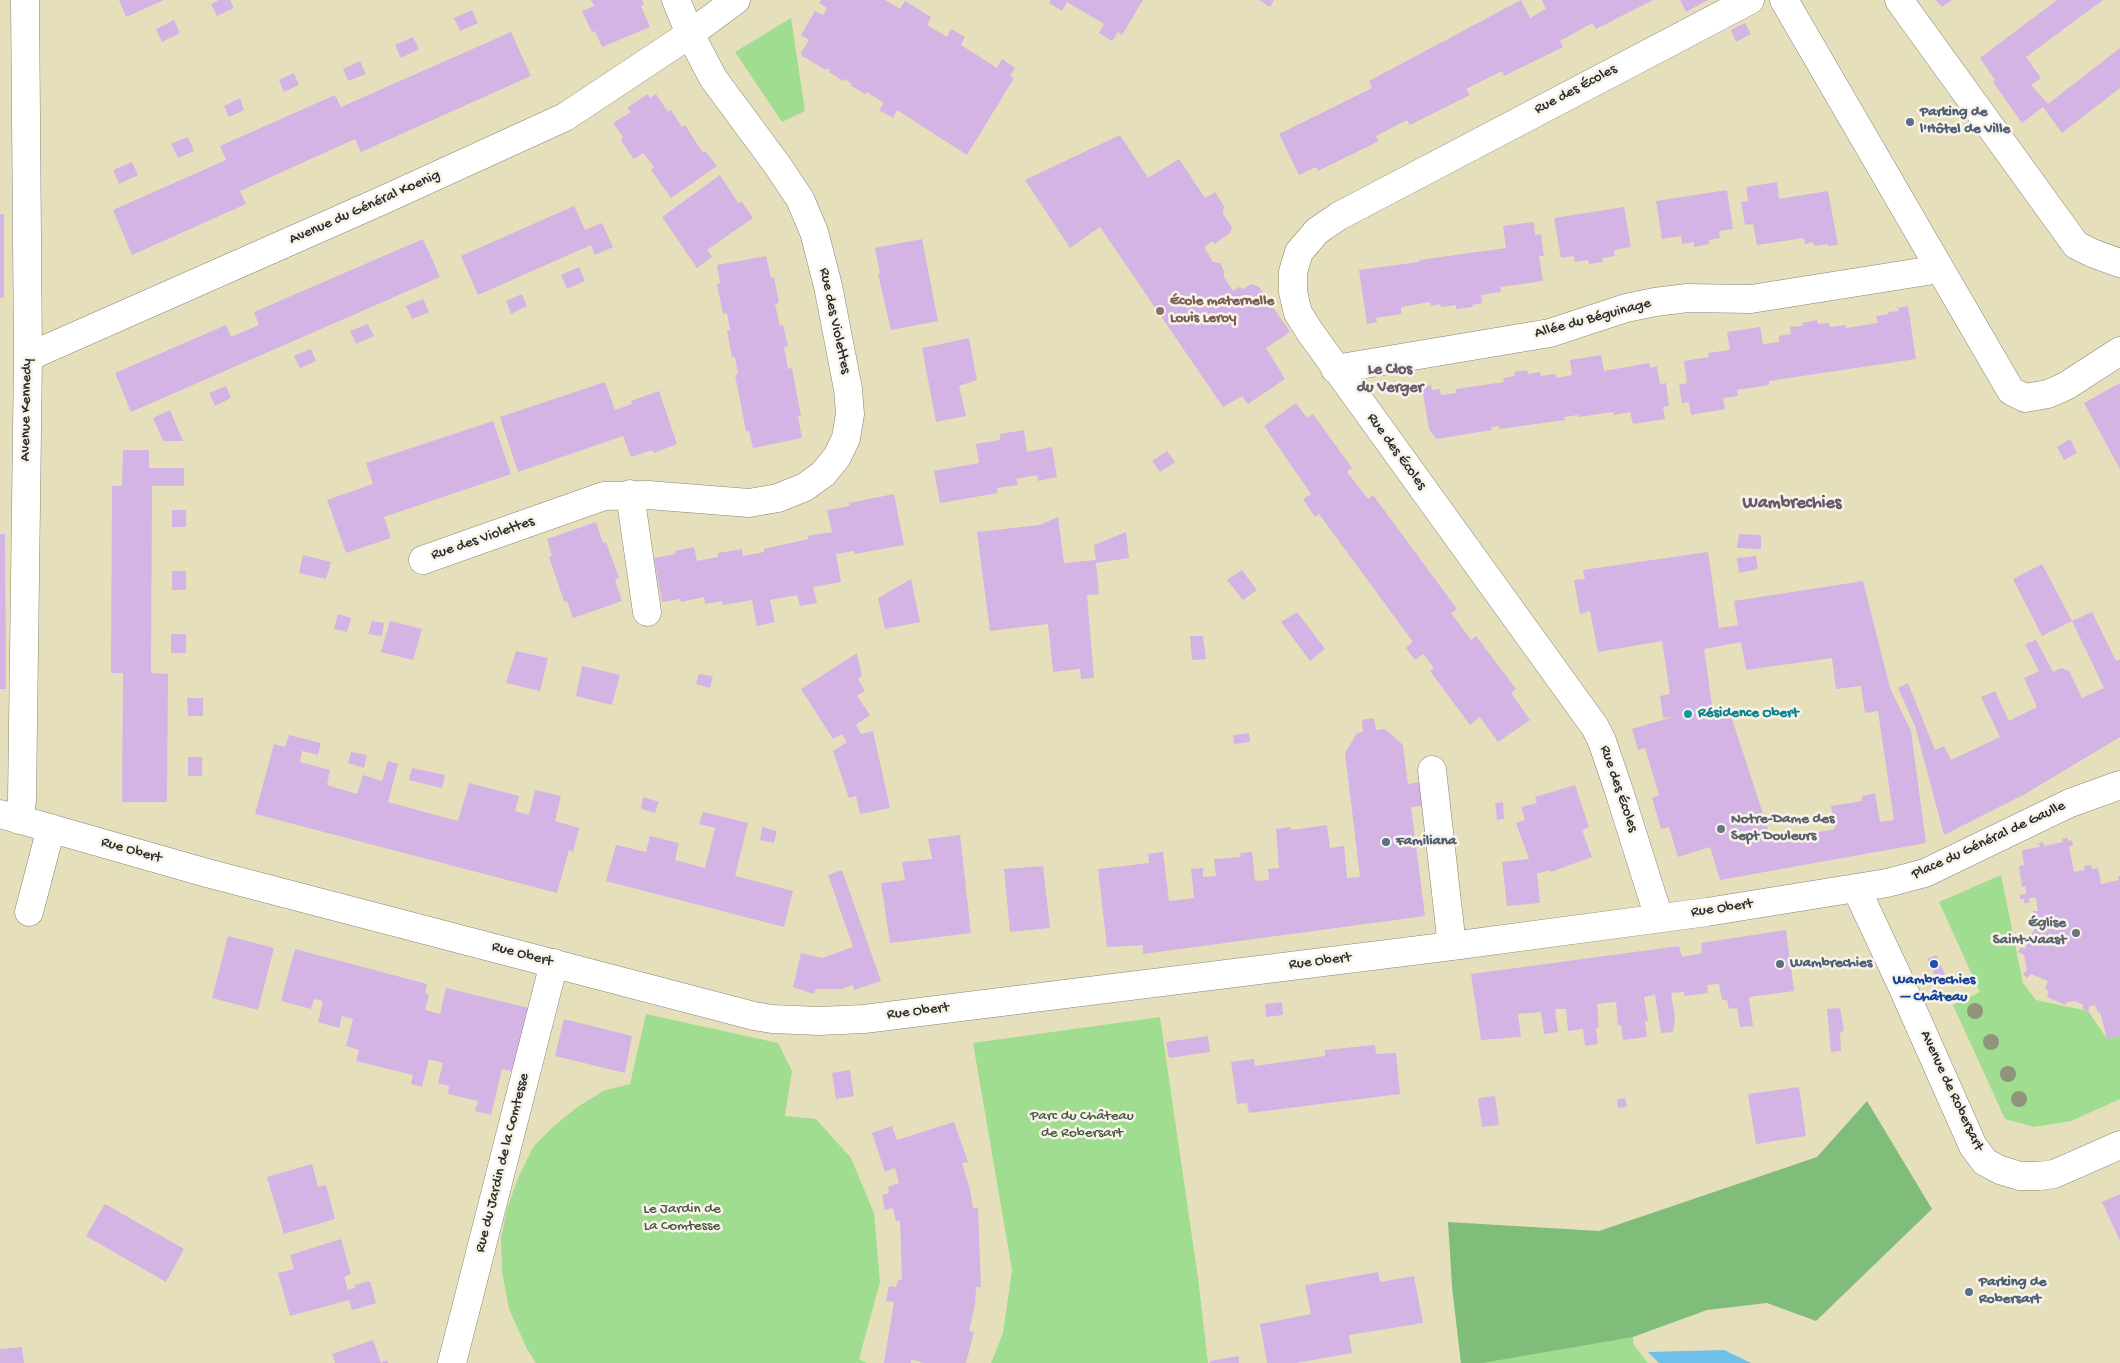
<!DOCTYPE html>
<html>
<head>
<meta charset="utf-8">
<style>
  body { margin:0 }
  canvas { display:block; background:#e6dfbb }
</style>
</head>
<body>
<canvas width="2120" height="1363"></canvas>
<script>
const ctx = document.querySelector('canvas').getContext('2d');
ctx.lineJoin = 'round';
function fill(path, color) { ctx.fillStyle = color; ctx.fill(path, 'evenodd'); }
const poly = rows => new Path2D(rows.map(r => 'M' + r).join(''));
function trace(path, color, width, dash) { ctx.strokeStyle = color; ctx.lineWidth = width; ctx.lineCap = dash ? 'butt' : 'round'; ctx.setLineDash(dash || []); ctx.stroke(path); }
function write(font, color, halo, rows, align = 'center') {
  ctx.font = font + ' "Gochi Hand",sans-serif'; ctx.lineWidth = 5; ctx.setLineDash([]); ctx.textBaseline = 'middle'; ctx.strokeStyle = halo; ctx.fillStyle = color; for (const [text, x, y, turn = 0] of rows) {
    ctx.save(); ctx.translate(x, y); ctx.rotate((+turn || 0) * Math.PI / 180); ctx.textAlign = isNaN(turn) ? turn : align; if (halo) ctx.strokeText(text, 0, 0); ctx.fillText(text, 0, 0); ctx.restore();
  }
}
fill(poly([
  [791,18,805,111,782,122,735,52],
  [2001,875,2023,983,2036,1000,2088,1011,2107,1039,2120,1035,2120,1099,2071,1121,2034,1127,2005,1119,1953,1005,1980,992,1939,902],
  [646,1014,778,1043,792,1071,785,1116,816,1119,851,1158,874,1213,880,1282,859,1359,867,1363,536,1363,527,1349,509,1309,502,1272,501,1238,507,1209,518,1178,533,1147,554,1126,576,1108,603,1091,630,1084],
  [1160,1017,1198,1278,1208,1363,991,1363,1003,1333,1012,1270,973,1043],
  [1625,1279,1634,1345,1648,1363,1461,1363,1452,1286]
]), '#a1dd90');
fill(poly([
  [1867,1101,1932,1209,1816,1321,1767,1303,1707,1310,1633,1337,1482,1363,1461,1363,1452,1286,1448,1222,1599,1231,1817,1157]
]), '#80bc7a');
fill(poly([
  [1724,1350,1751,1363,1659,1363,1648,1352]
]), '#6dc0e9');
fill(poly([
  [119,0,164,0,126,17],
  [219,0,230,0,234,8,217,16,211,4],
  [591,0,642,0,644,4,641,6,650,27,602,47,595,31,592,32,582,11,594,6],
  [821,0,885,0,900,9,905,1,931,17,927,25,947,37,951,29,965,37,961,45,997,68,1002,59,1015,68,1010,76,1014,78,967,155,897,110,893,118,879,110,884,103,867,92,865,94,851,86,852,84,845,79,843,81,829,72,830,70,827,68,826,70,802,56,801,53,809,40,801,35,815,11,823,15,827,8,819,3],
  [1051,0,1143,0,1122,35,1118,32,1112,41,1099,33,1104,24,1067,2,1062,11,1049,3],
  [1259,0,1274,0,1270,7],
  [1521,0,1530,18,1546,9,1542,0,1653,0,1596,29,1592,23,1560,41,1563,47,1504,76,1502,71,1466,89,1470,95,1410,125,1407,120,1376,136,1379,141,1318,171,1316,167,1299,175,1279,134,1372,88,1369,81],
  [1680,0,1708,0,1686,12],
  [1936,0,1952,0,1942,7],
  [2057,0,2103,0,2026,57,2041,78,2031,85,2048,104,2120,48,2120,88,2062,133,2043,107,2022,123,1993,82,1995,80,1980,58],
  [472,10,478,23,460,31,454,18],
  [174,20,180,33,162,42,156,29],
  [1745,23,1751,34,1736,42,1731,30],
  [511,32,531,76,361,152,355,139,240,191,246,204,132,255,113,210,226,160,220,146,335,95,341,107],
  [413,37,419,49,401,58,395,45],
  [360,61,366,74,348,81,343,69],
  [294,73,299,85,284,92,279,80],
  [648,94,650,98,656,94,668,112,671,110,682,127,685,125,703,153,705,151,717,166,671,198,651,170,654,167,643,153,634,159,621,141,623,137,613,123,631,112,627,108],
  [240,98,244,110,229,117,224,106],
  [1120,135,1148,178,1179,159,1205,198,1215,192,1224,206,1223,214,1232,227,1230,233,1214,244,1213,241,1204,247,1213,262,1220,263,1224,271,1224,277,1233,291,1239,287,1244,289,1251,284,1259,287,1290,332,1266,348,1285,379,1248,404,1242,396,1223,407,1100,227,1070,248,1025,180],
  [188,137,194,151,178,158,171,144],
  [132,162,138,175,119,184,113,170],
  [720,175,738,203,742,202,753,218,707,250,712,257,697,268,662,217],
  [1777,182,1779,199,1828,191,1838,245,1828,246,1828,244,1814,246,1813,242,1805,244,1804,238,1757,245,1753,224,1745,225,1741,202,1748,201,1746,187],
  [1727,190,1733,229,1719,231,1720,238,1709,240,1709,244,1694,247,1694,242,1682,244,1681,236,1662,239,1656,201],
  [574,206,585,230,602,223,613,247,595,255,591,245,478,295,461,256],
  [1624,207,1631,247,1614,250,1615,256,1602,258,1603,262,1589,264,1588,260,1575,262,1574,256,1561,258,1554,218],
  [0,214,4,214,4,297,0,298],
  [1534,222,1535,235,1541,234,1544,256,1539,256,1543,281,1500,287,1501,292,1481,295,1482,303,1472,305,1473,307,1456,309,1456,305,1441,307,1440,304,1431,306,1430,302,1401,307,1401,314,1376,318,1377,322,1367,324,1359,270,1419,262,1419,260,1506,248,1503,226],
  [423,239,440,277,131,412,115,373,226,325,231,337,259,325,254,312],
  [922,239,938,321,891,330,878,274,880,274,875,248],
  [766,256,771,278,774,277,779,303,775,304,780,326,783,325,788,346,784,347,788,369,792,368,796,390,801,416,798,416,802,438,753,448,749,431,746,431,735,375,738,374,735,357,732,357,727,331,730,330,727,313,723,314,717,284,720,283,717,265],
  [579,267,585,281,567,289,561,275],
  [522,294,527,306,511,314,506,301],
  [423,299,429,312,412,319,406,306],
  [1908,306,1916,359,1769,381,1769,385,1737,390,1738,396,1723,398,1725,409,1691,415,1689,402,1682,403,1679,385,1687,383,1684,361,1709,357,1708,353,1730,350,1727,332,1760,327,1763,344,1779,342,1779,336,1791,334,1790,327,1803,326,1802,323,1817,320,1818,324,1829,323,1830,327,1846,325,1846,328,1878,323,1876,316,1889,314,1888,312,1899,311,1898,308],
  [368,324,374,336,356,344,350,331],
  [969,338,977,380,959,386,966,416,936,422,922,348],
  [311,349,316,361,300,368,294,356],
  [1601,355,1604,371,1649,363,1651,368,1657,366,1660,384,1666,383,1669,406,1663,407,1665,419,1633,424,1630,412,1614,415,1613,412,1579,417,1578,415,1564,417,1565,420,1499,429,1499,426,1491,427,1492,430,1436,439,1429,429,1422,387,1431,385,1432,390,1440,389,1441,395,1456,393,1456,389,1504,382,1503,378,1515,376,1514,372,1527,370,1528,374,1540,372,1541,376,1555,374,1556,378,1572,375,1570,360],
  [605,382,615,410,632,404,631,401,659,391,677,444,654,453,652,450,631,457,623,436,518,472,500,417],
  [2120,383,2120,469,2084,403],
  [226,386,231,398,215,406,209,393],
  [1296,403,1307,418,1313,414,1352,468,1347,472,1358,486,1368,499,1373,495,1457,609,1451,613,1471,640,1476,636,1516,689,1511,693,1530,720,1498,742,1480,717,1470,725,1430,671,1434,668,1423,654,1415,660,1406,648,1413,642,1319,514,1315,517,1303,499,1311,494,1264,426],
  [170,410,183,441,163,441,153,418],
  [493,421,511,474,384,517,391,538,346,553,327,500,373,484,366,463],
  [1024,430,1027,452,1052,447,1057,477,1038,481,1037,475,1016,479,1018,485,997,488,998,493,940,503,934,471,979,463,976,444,1000,440,1000,434],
  [2070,439,2077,453,2064,460,2057,447],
  [123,450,149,450,149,468,184,468,184,486,152,486,151,673,168,674,167,802,122,802,123,673,111,673,112,486,122,486],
  [1167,451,1175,462,1160,472,1152,461],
  [894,494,904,545,855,554,854,551,836,554,841,582,813,587,817,603,800,606,797,595,770,600,775,622,757,626,752,600,723,605,722,601,705,604,704,597,681,602,680,599,662,602,654,558,676,554,675,551,694,547,697,561,718,557,718,553,742,549,743,556,764,552,764,549,809,539,807,536,832,532,827,510,850,506,849,503],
  [172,510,186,510,186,527,172,527],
  [1058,517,1064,563,1096,560,1094,545,1126,532,1129,558,1096,563,1099,594,1087,595,1094,678,1081,679,1080,669,1053,672,1048,624,990,631,977,532,1040,525],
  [596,522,603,543,606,542,619,578,615,580,622,601,573,618,567,601,564,601,549,557,552,556,547,539],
  [0,534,5,534,6,689,0,689],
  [1739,534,1761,535,1761,549,1737,548],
  [1708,552,1719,628,1738,625,1734,601,1863,581,1890,688,1911,731,1926,843,1720,880,1710,847,1678,857,1669,827,1661,829,1652,798,1659,795,1645,748,1638,750,1632,729,1673,717,1663,718,1660,696,1670,694,1662,641,1598,652,1590,611,1580,614,1574,580,1585,579,1583,570],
  [1741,642,1746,670,1832,658,1836,689,1861,686,1865,713,1878,711,1894,820,1880,822,1875,793,1862,796,1862,801,1831,806,1835,829,1772,841,1731,716,1714,719,1704,649],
  [303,555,331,562,326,579,299,573],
  [1756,556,1758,569,1739,573,1737,558],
  [2042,564,2072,621,2042,636,2013,579],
  [1242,570,1257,590,1243,600,1227,580],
  [172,571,186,571,186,590,172,590],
  [911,579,920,622,885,629,878,598],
  [1297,612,1325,649,1310,661,1281,622],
  [2092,612,2116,661,2120,659,2120,737,2025,794,1944,835,1915,726,1898,688,1908,683,1935,750,1944,746,1951,760,2000,737,1981,697,1995,691,2009,721,2037,707,2024,678,2039,671,2025,644,2036,640,2053,672,2061,668,2069,671,2082,698,2104,688,2072,621],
  [338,614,351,618,347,632,334,629],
  [372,621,384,623,382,636,368,634],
  [390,621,422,629,413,660,381,652],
  [171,634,186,634,186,653,171,653],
  [1190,636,1203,636,1206,659,1192,660],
  [516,651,548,658,540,691,506,683],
  [857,653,862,676,858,679,865,691,857,696,870,715,856,725,861,734,873,731,890,808,860,814,856,796,849,798,833,751,847,742,842,734,833,739,801,689],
  [582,666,620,675,612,705,576,696],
  [699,674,713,676,710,688,696,684],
  [187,698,203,698,203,716,188,716],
  [1374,718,1376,730,1385,729,1403,745,1408,784,1425,781,1428,805,1411,807,1425,916,1143,954,1143,945,1107,947,1098,869,1149,863,1148,854,1163,852,1169,901,1194,898,1191,869,1203,868,1203,877,1216,876,1214,859,1241,857,1240,853,1252,852,1255,881,1269,880,1268,869,1279,868,1276,829,1290,827,1291,830,1327,825,1330,848,1344,846,1347,878,1360,877,1345,753,1357,733,1363,732,1362,720],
  [1249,733,1250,742,1234,744,1233,735],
  [289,735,321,743,318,755,302,751,300,762,330,770,327,785,357,794,363,775,382,781,388,761,398,764,388,802,458,821,469,783,519,796,515,811,529,815,535,790,561,796,555,821,579,828,573,852,569,850,557,893,255,814,274,744,285,747],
  [351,752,367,755,364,768,348,763],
  [188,757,202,757,202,776,188,776],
  [412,768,445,775,442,788,409,780],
  [1575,785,1589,827,1582,830,1592,857,1551,872,1549,870,1537,874,1540,903,1507,906,1502,862,1529,859,1516,823,1525,820,1521,807,1537,803,1535,797],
  [643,797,659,802,655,813,641,809],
  [1503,802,1504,819,1497,820,1495,803],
  [703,812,748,823,735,876,793,891,784,927,606,881,616,845,646,852,650,836,679,843,675,860,705,868,715,828,699,824],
  [762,827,777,831,774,843,760,840],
  [960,835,971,933,890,943,881,883,905,880,902,862,932,859,928,839],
  [2068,838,2068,841,2072,840,2073,846,2069,846,2074,872,2085,870,2084,866,2091,865,2092,869,2098,868,2101,884,2119,880,2118,876,2120,876,2120,1035,2107,1039,2100,1012,2098,1013,2095,1005,2090,1006,2088,1011,2083,1010,2083,1005,2075,1001,2067,1002,2065,1005,2047,997,2049,991,2045,989,2048,981,2031,974,2027,978,2023,974,2027,970,2024,955,2018,952,2021,947,2025,949,2039,919,2032,911,2038,911,2036,898,2029,898,2030,903,2024,903,2024,899,2020,899,2020,895,2026,894,2026,886,2022,887,2019,866,2024,865,2022,850,2040,847,2039,843,2043,842,2044,846,2063,842,2062,839],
  [1043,866,1050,928,1010,932,1004,869],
  [842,870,881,981,854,990,853,985,842,989,816,989,813,994,793,987,801,953,822,958,853,947,828,875],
  [1786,930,1794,991,1749,997,1753,1026,1740,1027,1737,1008,1729,1009,1727,1000,1722,1000,1719,984,1707,985,1708,993,1684,996,1684,992,1671,993,1675,1018,1673,1032,1661,1033,1655,995,1644,997,1648,1021,1645,1021,1647,1037,1623,1040,1621,1025,1618,1025,1616,1002,1597,1004,1599,1027,1596,1028,1598,1044,1585,1046,1583,1029,1568,1031,1566,1009,1555,1009,1558,1032,1544,1034,1541,1012,1518,1014,1521,1037,1481,1040,1471,974,1679,946,1682,957,1702,953,1701,943],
  [228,936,274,948,258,1010,212,998],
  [295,949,427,984,425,993,429,995,425,1010,440,1014,446,988,529,1008,514,1072,502,1069,491,1115,475,1111,478,1101,448,1094,449,1086,438,1083,443,1063,429,1059,422,1087,411,1084,413,1075,356,1061,359,1050,346,1046,353,1019,342,1016,339,1028,318,1022,323,1001,314,999,311,1009,281,1001],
  [1936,955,1945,974,1937,979,1927,959],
  [1282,1002,1283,1015,1266,1017,1265,1004],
  [1840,1008,1844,1031,1840,1032,1841,1051,1831,1052,1827,1009],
  [564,1019,632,1036,625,1073,555,1056],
  [1208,1036,1210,1052,1169,1058,1166,1042],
  [1375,1045,1376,1054,1396,1053,1400,1094,1249,1113,1247,1103,1237,1104,1231,1062,1254,1059,1255,1066,1325,1056,1325,1050],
  [850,1070,854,1096,836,1099,832,1073],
  [1799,1087,1806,1136,1756,1144,1748,1094],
  [1495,1096,1499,1125,1482,1127,1478,1098],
  [1625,1098,1627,1107,1618,1108,1617,1099],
  [954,1122,968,1162,962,1163,970,1190,973,1208,978,1208,981,1287,976,1287,975,1305,969,1331,974,1332,966,1363,924,1363,911,1359,911,1363,884,1363,894,1302,886,1301,889,1286,896,1287,898,1280,902,1280,900,1220,896,1221,893,1208,885,1210,882,1195,889,1193,888,1187,899,1183,895,1168,885,1172,872,1133,892,1126,897,1140],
  [312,1164,318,1187,326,1185,335,1219,284,1234,267,1177],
  [2120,1194,2120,1241,2102,1202],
  [105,1204,184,1249,166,1282,86,1236],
  [341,1239,351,1274,344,1277,348,1290,355,1288,354,1285,370,1281,376,1303,352,1310,349,1300,290,1316,278,1273,294,1269,290,1255],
  [1378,1272,1380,1282,1414,1276,1423,1323,1349,1335,1352,1353,1296,1363,1267,1363,1260,1324,1311,1314,1305,1285],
  [373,1340,381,1363,387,1360,388,1363,335,1363,332,1354],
  [22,1347,24,1363,0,1363,0,1349],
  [1239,1356,1239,1363,1210,1363,1210,1361]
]), '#d3b4e5');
const minor = poly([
  [1784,0,2011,391,2025,398,2048,394,2066,386,2120,351],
  [1899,0,2076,245,2092,253,2120,263],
  [28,357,381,201,565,117,690,34,736,0],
  [1335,369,1550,333,1626,308,1655,302,1687,298,1751,299,1940,269],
  [630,494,647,612],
  [423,560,604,496,648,495,749,503,778,498,805,487,823,474,837,457,846,438,850,414,848,389,828,286,814,232,800,199,778,166,713,78,690,34,676,0],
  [1432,770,1452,946],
  [0,814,207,873,754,1016,772,1019,819,1021,864,1019,1452,946,1707,912,1887,883,1925,873,2070,803,2120,785],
  [19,820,22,800,28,357,25,0],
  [1856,888,1902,986,1973,1146,1985,1162,2000,1170,2020,1176,2039,1176,2054,1174,2120,1145],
  [29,912,51,828],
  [1659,918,1619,791,1602,741,1595,727,1310,332,1298,313,1293,292,1293,272,1299,252,1317,231,1339,216,1750,0],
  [452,1363,554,963]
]);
trace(minor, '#888573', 29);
trace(minor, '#fff', 28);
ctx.fillStyle = '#8f957a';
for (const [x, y] of [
  [1975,1011],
  [1991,1042],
  [2008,1074],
  [2019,1099]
]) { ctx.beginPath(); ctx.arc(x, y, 8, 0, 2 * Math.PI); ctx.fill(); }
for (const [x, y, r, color] of [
  [1910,122,5,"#5c6f8a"],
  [1160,311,5,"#8d6e63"],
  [1688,714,5,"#0f9aa8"],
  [1721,829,5,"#6b7280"],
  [1386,842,5,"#5c6f8a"],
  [2076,933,5,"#6b7280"],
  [1780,964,5,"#5c6f8a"],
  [1934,964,5,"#1a4fb4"],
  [1969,1292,5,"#5c6f8a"]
]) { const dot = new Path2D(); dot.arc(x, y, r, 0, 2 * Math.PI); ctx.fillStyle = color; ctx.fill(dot); trace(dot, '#f7f3e8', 2); }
write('15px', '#2b2b2b', '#f7f3e8', [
  ["Rue des Écoles",1576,90,-28],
  ["Avenue du Général Koenig",365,208,-24],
  ["Allée du Béguinage",1593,319,-15],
  ["Rue des Violettes",834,321,78],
  ["Avenue Kennedy",27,410,-89],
  ["Rue des Écoles",1396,452,54],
  ["Rue des Violettes",483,539,-19],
  ["Rue des Écoles",1618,789,71],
  ["Place du Général de Gaulle",1989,841,-25],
  ["Rue Obert",131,851,16],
  ["Rue Obert",1722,909,-8],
  ["Rue Obert",522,955,15],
  ["Rue Obert",1320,962,-7],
  ["Rue Obert",918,1012,-7],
  ["Avenue de Robersart",1951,1091,65],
  ["Rue du Jardin de la Comtesse",503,1163,-76]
]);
write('bold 15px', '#4e5e75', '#f7f3e8', [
  ["Parking de",1920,113],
  ["l'Hôtel de Ville",1920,130],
  ["Familiana",1396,842],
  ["Wambrechies",1790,964],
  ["Parking de",1979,1283],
  ["Robersart",1979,1300]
], 'left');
write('bold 15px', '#785e54', '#f7f3e8', [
  ["École maternelle",1170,302],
  ["Louis Leroy",1170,319]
], 'left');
write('bold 15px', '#0d838f', '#f7f3e8', [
  ["Résidence Obert",1698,714]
], 'left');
write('bold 15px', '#5b616d', '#f7f3e8', [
  ["Notre-Dame des",1731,820],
  ["Sept Douleurs",1731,837],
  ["Église",2066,924,"right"],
  ["Saint-Vaast",2066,941,"right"]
], 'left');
write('bold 15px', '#164399', '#f7f3e8', [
  ["Wambrechies",1934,981],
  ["– Château",1934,998]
]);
write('15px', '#485844', '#f7f3e8', [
  ["Parc du Château",1082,1117],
  ["de Robersart",1082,1134],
  ["Le Jardin de",682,1210],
  ["La Comtesse",682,1227]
]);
write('bold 16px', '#665b6c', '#f7f3e8', [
  ["Le Clos",1390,371],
  ["du Verger",1390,389]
]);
write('bold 18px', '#665b6c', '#f7f3e8', [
  ["Wambrechies",1792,504]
]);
</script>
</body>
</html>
